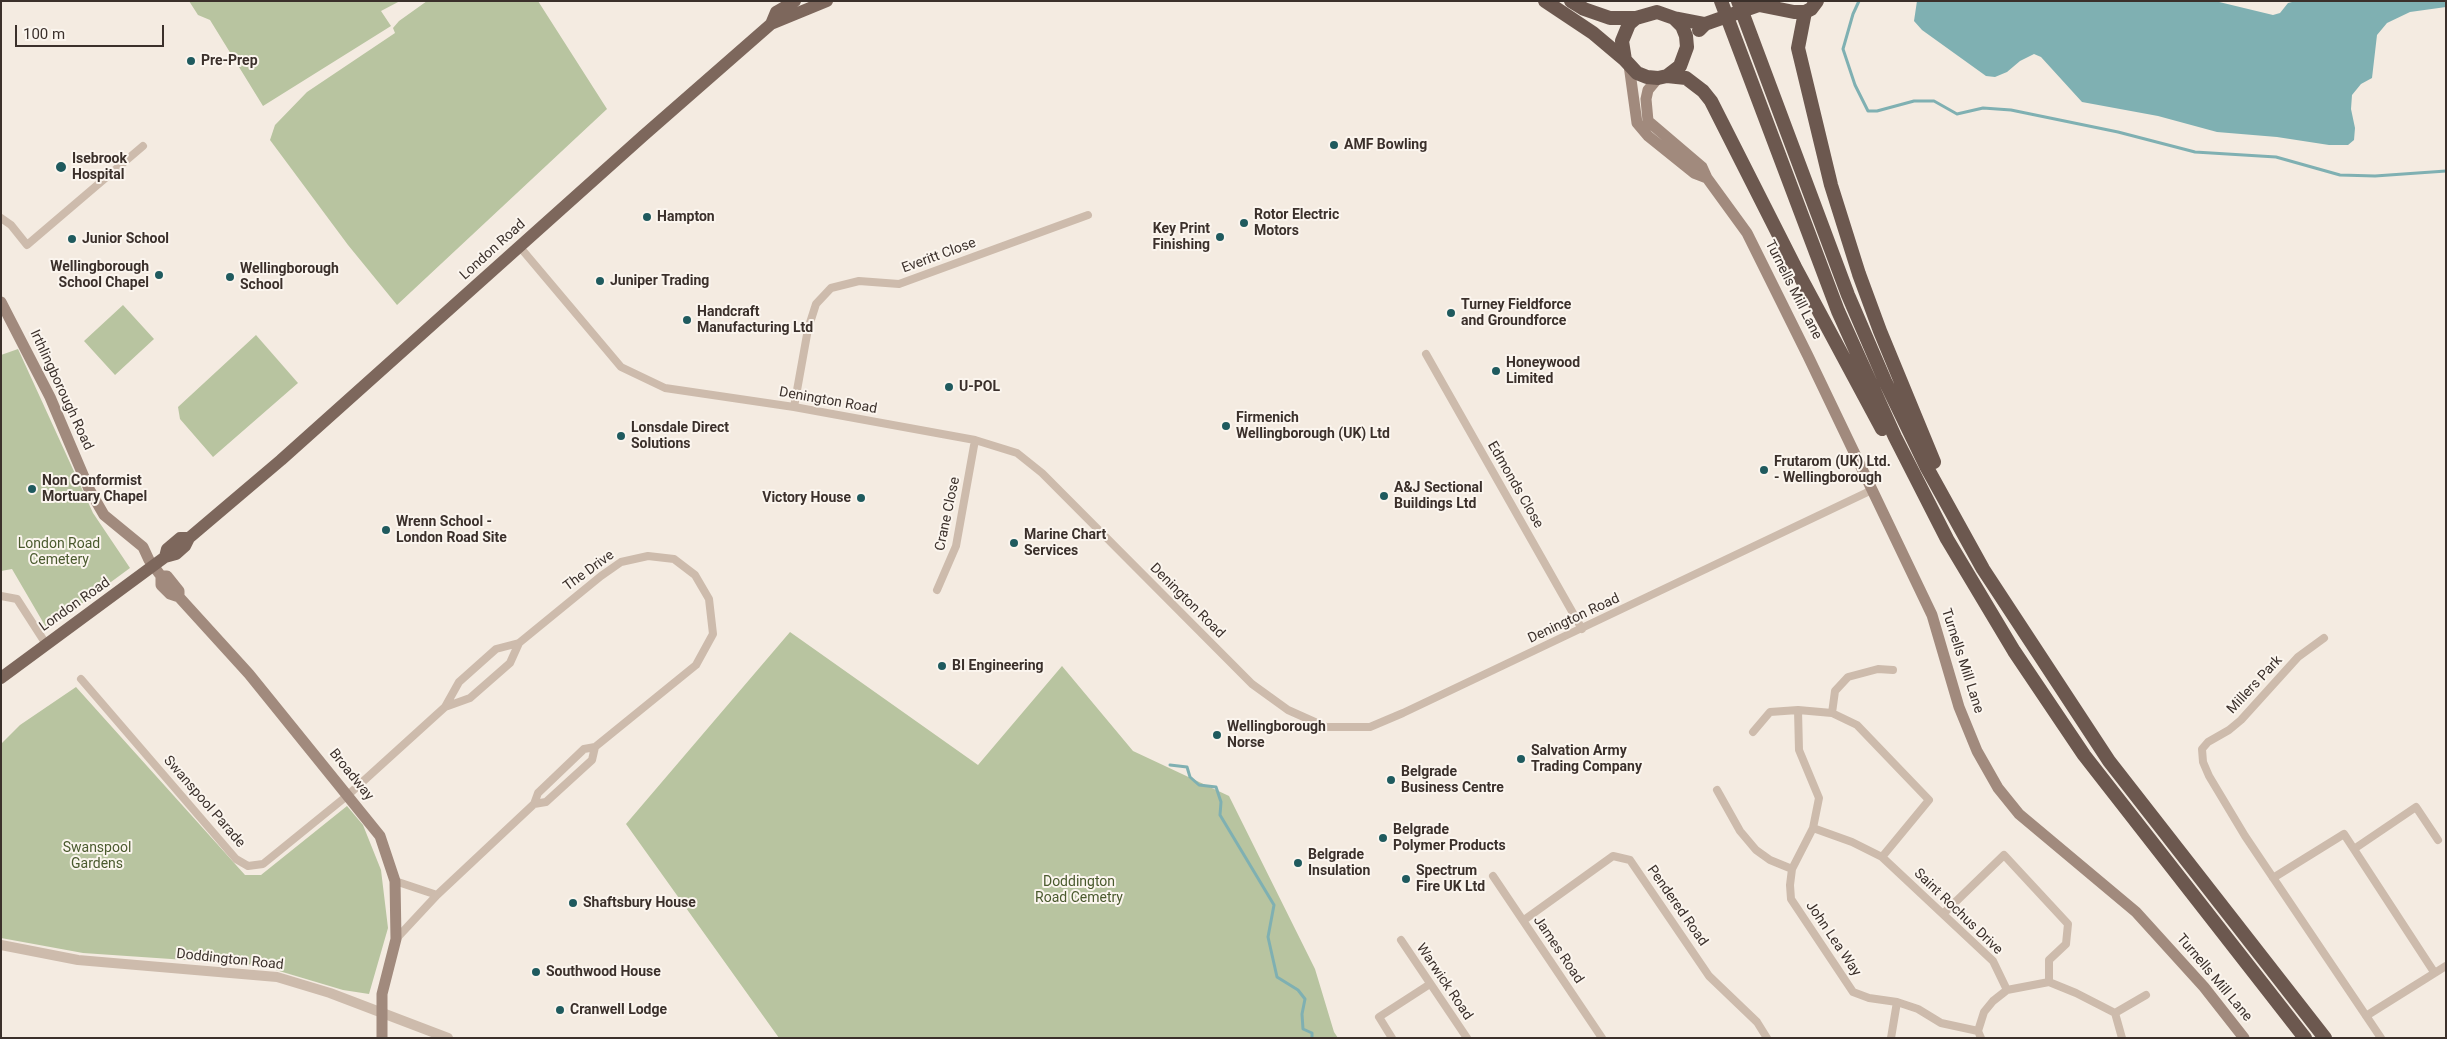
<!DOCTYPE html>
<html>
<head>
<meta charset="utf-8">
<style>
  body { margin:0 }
  #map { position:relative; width:2447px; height:1039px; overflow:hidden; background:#f4ebe1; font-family:Roboto,sans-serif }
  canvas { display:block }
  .frame { position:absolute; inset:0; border:2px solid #3b302b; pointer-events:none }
  .scale { position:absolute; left:15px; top:25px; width:149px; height:22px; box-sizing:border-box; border:2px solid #3b302b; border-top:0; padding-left:6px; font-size:15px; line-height:18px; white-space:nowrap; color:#3b302b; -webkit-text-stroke:4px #fbf5ee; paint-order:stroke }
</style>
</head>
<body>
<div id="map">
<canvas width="2447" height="1039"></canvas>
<div class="frame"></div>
<div class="scale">100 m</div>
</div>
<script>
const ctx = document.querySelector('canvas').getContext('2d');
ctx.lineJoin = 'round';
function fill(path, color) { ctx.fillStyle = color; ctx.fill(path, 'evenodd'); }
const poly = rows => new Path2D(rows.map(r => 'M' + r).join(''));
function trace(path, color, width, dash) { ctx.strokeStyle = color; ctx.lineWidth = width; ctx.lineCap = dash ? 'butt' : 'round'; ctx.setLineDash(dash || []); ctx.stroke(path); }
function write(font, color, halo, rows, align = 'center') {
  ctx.font = font + ' Roboto,sans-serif'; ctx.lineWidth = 4; ctx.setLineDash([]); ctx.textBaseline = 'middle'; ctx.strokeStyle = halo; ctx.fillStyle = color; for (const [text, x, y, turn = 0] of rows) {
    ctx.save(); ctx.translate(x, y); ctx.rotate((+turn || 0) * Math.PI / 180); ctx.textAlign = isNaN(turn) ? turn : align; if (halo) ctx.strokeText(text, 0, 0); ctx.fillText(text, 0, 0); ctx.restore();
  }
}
fill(poly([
  [189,1,400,1,381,11,391,26,263,106,210,20,198,15],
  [427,1,538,1,607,109,397,305,348,245,270,140,275,125,307,92,395,33,393,28,399,21],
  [123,305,154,339,115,375,84,341],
  [256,335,298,383,213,457,180,419,178,407],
  [18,349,93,513,130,568,47,629,12,569,1,571,1,355],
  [790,632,978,765,1062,666,1133,751,1229,796,1315,969,1334,1032,1338,1038,779,1038,626,824],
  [76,687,245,875,261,875,347,806,363,825,381,870,388,928,369,994,343,990,259,965,83,953,1,938,1,744,20,725]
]), '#b8c4a0');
fill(poly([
  [1917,1,2215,1,2273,15,2280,13,2288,3,2296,1,2446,1,2446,7,2410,12,2387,23,2377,35,2372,78,2361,84,2352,95,2351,109,2355,128,2354,140,2348,145,2329,145,2277,137,2217,132,2158,116,2082,102,2041,57,2034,54,2020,61,2007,72,1995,77,1986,76,1922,30,1914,21]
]), '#7fb0b2');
trace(poly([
  [1859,1,1853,14,1843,49,1855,85,1868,111,1877,111,1914,101,1934,101,1957,114,1983,108,2011,110,2118,132,2195,152,2276,157,2340,175,2375,176,2446,171],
  [1170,765,1187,767,1190,777,1199,785,1216,787,1221,802,1220,815,1274,905,1268,937,1277,977,1298,990,1305,999,1302,1014,1303,1029,1312,1033,1312,1038]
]), '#7fb0b2', 3);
trace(poly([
  [1,218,11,225,27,245,143,146],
  [519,246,621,367,665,388,794,407,975,440,1017,453,1042,473,1252,684,1288,710,1326,727,1370,727,1403,713,1872,490],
  [1426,354,1582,629],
  [794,407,808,329,816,304,831,288,859,281,899,284,1088,215],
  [937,590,956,546,975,440],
  [1,596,17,599,46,644],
  [2324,638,2298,657,2241,720,2229,730,2208,742,2202,749,2203,762,2209,776,2245,836,2381,1038],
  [81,679,236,859,248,866,263,864,348,795,445,707,459,682,496,649,519,643,601,576,621,562,648,556,674,559,695,575,709,599,713,634,696,665,595,747,584,749,538,793,534,804,437,895,395,881],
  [445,707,470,698,510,663,519,643],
  [1798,710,1799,750,1819,798,1813,828,1792,869,1790,885,1791,899,1853,992,1869,998,1897,1002,1918,1009,1941,1023,1978,1031,1981,1038],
  [1832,713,1835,691,1848,677,1878,669,1893,670],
  [1753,732,1770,712,1798,710,1832,713,1857,725,1929,800,1882,857,1993,961,2007,990],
  [1717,790,1740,831,1756,850,1770,860,1792,869],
  [534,804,546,802,592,760,595,747],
  [1813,828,1852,842,1882,857],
  [2354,849,2416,807,2438,840],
  [1493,876,1602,1038],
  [2273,878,2344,834,2434,972],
  [1944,913,2004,855,2068,924,2066,944,2049,960,2049,982],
  [1524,920,1613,856,1630,860,1709,976,1757,1022,1767,1038],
  [396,939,437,895],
  [1401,940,1467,1038],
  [2115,1013,2146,995],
  [2366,1016,2446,966],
  [1978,1031,1984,1012,1993,1001,2007,990,2049,982,2076,993,2115,1013,2122,1038],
  [1392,1038,1379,1017,1430,984],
  [1891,1038,1897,1002]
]), '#cdbbac', 8);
trace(poly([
  [1,945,78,960,277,977,330,993,448,1038]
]), '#cdbbac', 10);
trace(poly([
  [1629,65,1637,123,1648,136,1694,173,1707,178],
  [1658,78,1648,90,1646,99,1648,121,1702,167,1707,178,1747,233,1808,356,1932,615,1959,707,1977,751,1998,788,2019,814,2136,912,2204,987,2244,1038],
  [1,302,50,397,89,489,104,515,143,547,149,560,161,576,161,585,170,594,179,597,249,674,380,836,395,881,396,939,382,994,382,1038],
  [161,576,167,576,179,591,179,597]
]), '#a18a7d', 11);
trace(poly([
  [771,24,776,12,795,1],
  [165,557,167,549,180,538,189,538],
  [1,678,165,557,176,554,185,546,189,538,281,460,643,136,771,24,827,1]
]), '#7d675c', 12);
trace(poly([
  [1545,1,1593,33,1625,60],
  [1571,1,1584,9,1610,18,1636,18],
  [1721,1,1838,311,1895,437,1947,539,2014,651,2084,755,2305,1038],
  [1738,1,1848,295,1885,381,1926,466,1983,569,2109,761,2325,1038],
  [1805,12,1798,48,1831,185,1859,274,1880,331,1934,462],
  [1674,18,1682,26,1686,36,1687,47,1680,66,1667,76,1658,78,1647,77,1637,73,1625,60,1622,41,1629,24,1636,18,1657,12,1674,18,1705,24],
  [1699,30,1705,24,1759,5,1794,12,1805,12,1811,9,1817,1],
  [1667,76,1686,78,1703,91,1711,101,1795,267,1882,429]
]), '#6c584f', 14);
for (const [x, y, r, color] of [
  [191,61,5,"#1f5a5e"],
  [1334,145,5,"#1f5a5e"],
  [61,167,6,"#1f5a5e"],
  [647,217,5,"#1f5a5e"],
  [1244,223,5,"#1f5a5e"],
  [1220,237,5,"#1f5a5e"],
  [72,239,5,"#1f5a5e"],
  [159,275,5,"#1f5a5e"],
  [230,277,5,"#1f5a5e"],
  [600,281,5,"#1f5a5e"],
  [1451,313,5,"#1f5a5e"],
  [687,320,5,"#1f5a5e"],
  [1496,371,5,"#1f5a5e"],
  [949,387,5,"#1f5a5e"],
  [1226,426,5,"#1f5a5e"],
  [621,436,5,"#1f5a5e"],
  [1764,470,5,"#1f5a5e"],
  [32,489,5,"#1f5a5e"],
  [1384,496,5,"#1f5a5e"],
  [861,498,5,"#1f5a5e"],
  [386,530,5,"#1f5a5e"],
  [1014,543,5,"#1f5a5e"],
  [942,666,5,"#1f5a5e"],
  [1217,735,5,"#1f5a5e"],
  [1521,759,5,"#1f5a5e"],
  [1391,780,5,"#1f5a5e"],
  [1383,838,5,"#1f5a5e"],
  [1298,863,5,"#1f5a5e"],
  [1406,879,5,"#1f5a5e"],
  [573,903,5,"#1f5a5e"],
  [536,972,5,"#1f5a5e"],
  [560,1010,5,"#1f5a5e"]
]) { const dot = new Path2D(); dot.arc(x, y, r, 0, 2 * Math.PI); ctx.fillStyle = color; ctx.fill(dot); trace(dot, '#fbf5ee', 2); }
write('bold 14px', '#3b302b', '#fbf5ee', [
  ["Pre-Prep",201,61],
  ["AMF Bowling",1344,145],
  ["Isebrook",72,159],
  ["Hospital",72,175],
  ["Rotor Electric",1254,215],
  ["Motors",1254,231],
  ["Hampton",657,217],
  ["Key Print",1210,229,"right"],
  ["Finishing",1210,245,"right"],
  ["Junior School",82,239],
  ["Wellingborough",149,267,"right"],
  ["School Chapel",149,283,"right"],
  ["Wellingborough",240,269],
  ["School",240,285],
  ["Juniper Trading",610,281],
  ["Turney Fieldforce",1461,305],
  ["and Groundforce",1461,321],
  ["Handcraft",697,312],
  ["Manufacturing Ltd",697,328],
  ["Honeywood",1506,363],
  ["Limited",1506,379],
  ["U-POL",959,387],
  ["Firmenich",1236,418],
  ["Wellingborough (UK) Ltd",1236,434],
  ["Lonsdale Direct",631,428],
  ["Solutions",631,444],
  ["Frutarom (UK) Ltd.",1774,462],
  ["- Wellingborough",1774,478],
  ["Non Conformist",42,481],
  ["Mortuary Chapel",42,497],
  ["A&J Sectional",1394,488],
  ["Buildings Ltd",1394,504],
  ["Victory House",851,498,"right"],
  ["Wrenn School -",396,522],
  ["London Road Site",396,538],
  ["Marine Chart",1024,535],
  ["Services",1024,551],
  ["BI Engineering",952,666],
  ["Wellingborough",1227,727],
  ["Norse",1227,743],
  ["Salvation Army",1531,751],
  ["Trading Company",1531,767],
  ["Belgrade",1401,772],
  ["Business Centre",1401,788],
  ["Belgrade",1393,830],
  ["Polymer Products",1393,846],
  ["Belgrade",1308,855],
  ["Insulation",1308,871],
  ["Spectrum",1416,871],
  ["Fire UK Ltd",1416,887],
  ["Shaftsbury House",583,903],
  ["Southwood House",546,972],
  ["Cranwell Lodge",570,1010]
], 'left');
write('14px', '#3b302b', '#fbf5ee', [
  ["London Road",493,250,-42],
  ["Everitt Close",939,256,-20],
  ["Turnells Mill Lane",1793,290,63],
  ["Irthlingborough Road",61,390,65],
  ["Denington Road",828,401,10],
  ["Edmonds Close",1515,485,60],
  ["Crane Close",948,514,-78],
  ["The Drive",589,571,-36],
  ["Denington Road",1187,601,45],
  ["London Road",75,605,-35],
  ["Denington Road",1574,619,-25],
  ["Turnells Mill Lane",1962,661,72],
  ["Millers Park",2255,685,-47],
  ["Broadway",351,775,51],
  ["Swanspool Parade",204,802,49],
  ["Pendered Road",1677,906,55],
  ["Saint Rochus Drive",1958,912,44],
  ["John Lea Way",1833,939,56],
  ["James Road",1558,950,56],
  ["Doddington Road",230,960,6],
  ["Turnells Mill Lane",2214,978,50],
  ["Warwick Road",1444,982,56]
]);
write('14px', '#4a5a2e', '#fbf5ee', [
  ["London Road",59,544],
  ["Cemetery",59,560],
  ["Swanspool",97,848],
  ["Gardens",97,864],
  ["Doddington",1079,882],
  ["Road Cemetry",1079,898]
]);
</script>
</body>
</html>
